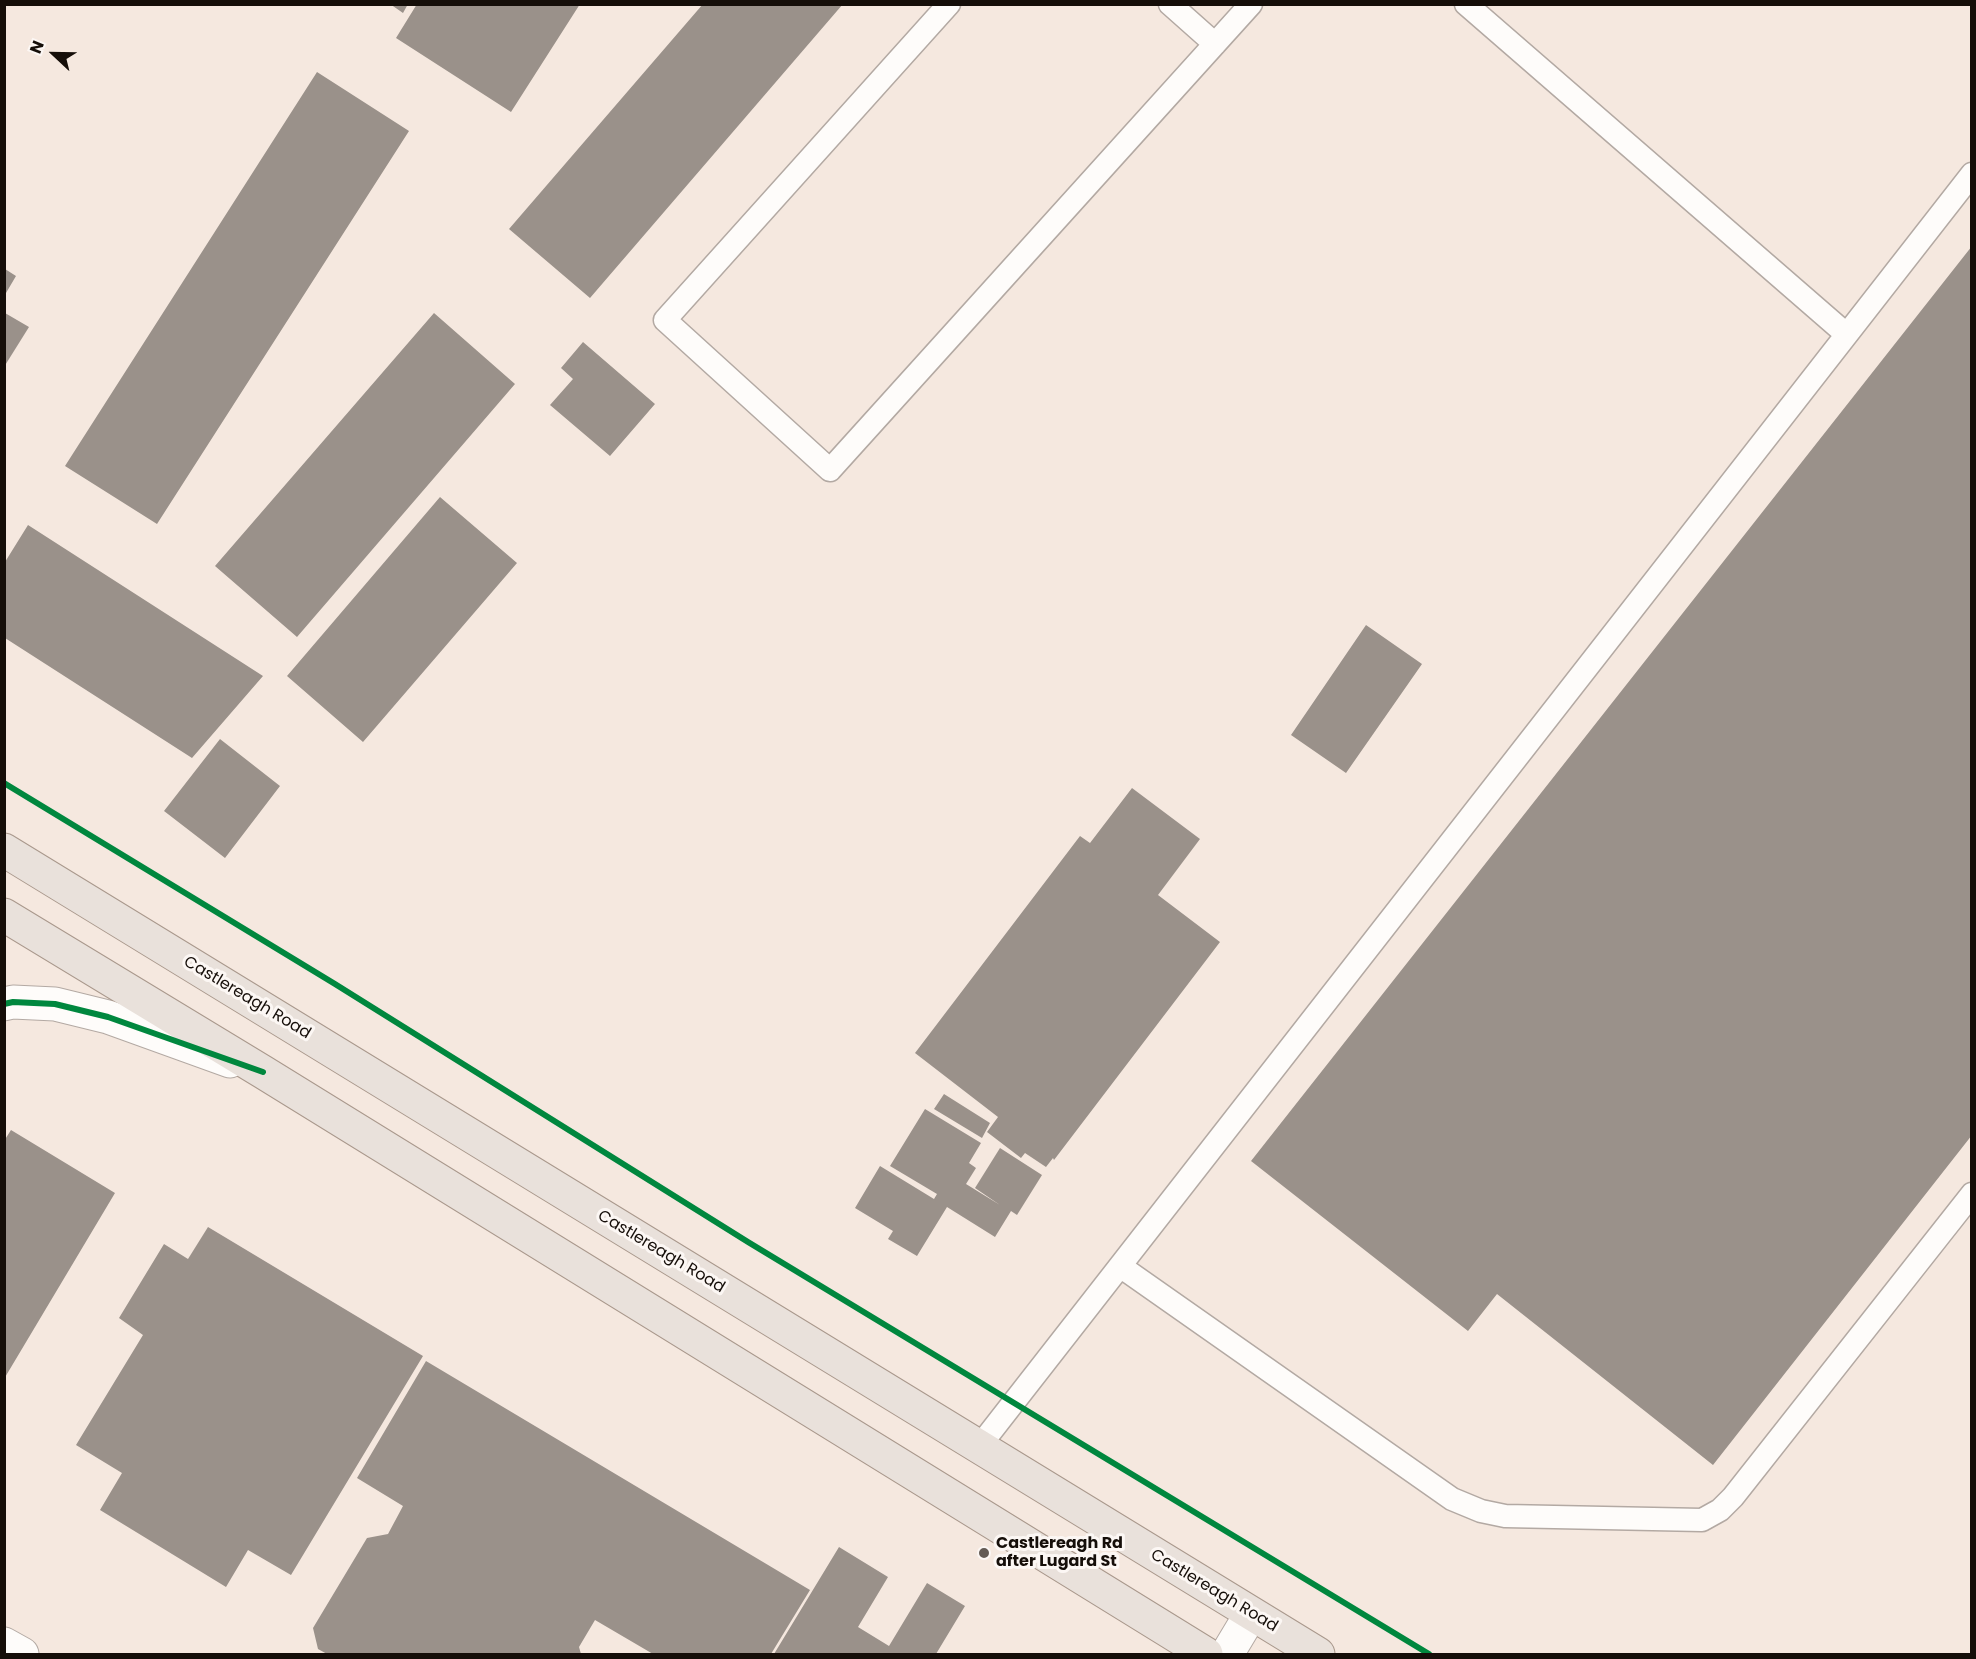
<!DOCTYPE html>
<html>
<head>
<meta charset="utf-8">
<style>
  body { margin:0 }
  #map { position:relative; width:1976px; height:1659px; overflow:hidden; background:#f5e8df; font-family:Poppins,sans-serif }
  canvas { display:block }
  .frame { position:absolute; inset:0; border:6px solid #150e09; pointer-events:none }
  .north { position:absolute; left:24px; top:24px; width:60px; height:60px; -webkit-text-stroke:4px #fcf7f4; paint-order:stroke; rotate:292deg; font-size:16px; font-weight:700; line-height:24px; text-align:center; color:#150e09 }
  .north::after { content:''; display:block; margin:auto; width:21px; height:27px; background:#150e09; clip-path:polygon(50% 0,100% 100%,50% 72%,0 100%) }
</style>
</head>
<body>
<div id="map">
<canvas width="1976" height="1659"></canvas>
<div class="frame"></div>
<div class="north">N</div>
</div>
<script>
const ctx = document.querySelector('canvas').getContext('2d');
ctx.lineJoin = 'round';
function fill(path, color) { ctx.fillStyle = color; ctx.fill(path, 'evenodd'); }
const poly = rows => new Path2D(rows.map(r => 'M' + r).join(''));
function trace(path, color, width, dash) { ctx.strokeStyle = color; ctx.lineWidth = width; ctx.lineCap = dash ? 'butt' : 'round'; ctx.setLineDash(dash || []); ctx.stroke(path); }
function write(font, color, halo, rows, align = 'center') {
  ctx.font = font + ' Poppins,sans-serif'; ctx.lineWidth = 6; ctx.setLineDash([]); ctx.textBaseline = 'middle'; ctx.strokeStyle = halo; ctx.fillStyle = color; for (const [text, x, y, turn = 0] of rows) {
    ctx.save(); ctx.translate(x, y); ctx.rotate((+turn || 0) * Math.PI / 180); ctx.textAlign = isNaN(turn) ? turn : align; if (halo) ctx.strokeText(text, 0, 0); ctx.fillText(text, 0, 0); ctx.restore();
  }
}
fill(poly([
  [390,4,408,4,403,13],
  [417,4,580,4,511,112,396,38],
  [703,4,843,4,590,298,509,229],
  [317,72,409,131,157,524,65,466],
  [1972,246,1972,1135,1713,1465,1497,1294,1468,1331,1251,1161],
  [5,269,16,276,6,293,5,291],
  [5,313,29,327,4,367,4,314],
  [434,313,515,384,297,637,215,566],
  [583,342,655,404,610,456,550,405,573,379,561,368],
  [440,497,517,563,363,742,287,676],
  [28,525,263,676,192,758,5,638,5,562],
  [1366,625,1422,664,1346,773,1291,735],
  [220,739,280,786,225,858,164,811],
  [1132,788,1200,839,1158,895,1220,942,1054,1160,1053,1158,1046,1167,1025,1153,1021,1158,987,1132,998,1117,915,1053,1080,836,1090,843],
  [944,1094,990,1123,982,1138,934,1109],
  [925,1109,981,1143,969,1163,976,1168,966,1184,1000,1205,975,1188,1000,1148,1042,1175,1017,1215,1011,1211,995,1237,947,1207,917,1256,888,1239,893,1231,855,1208,880,1166,934,1199,937,1194,890,1166],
  [11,1130,115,1193,4,1379,4,1141],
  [208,1227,423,1356,291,1575,248,1550,226,1587,100,1510,122,1473,76,1445,143,1335,119,1318,164,1244,188,1259],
  [426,1361,810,1590,771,1654,653,1654,595,1620,579,1647,581,1654,327,1654,318,1649,313,1628,367,1538,388,1534,403,1506,357,1478],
  [839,1547,888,1577,858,1627,889,1646,927,1583,965,1606,936,1654,774,1654]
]), '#9a918a');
const lane = poly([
  [949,4,665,320,830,470,1251,4],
  [1170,4,1215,44],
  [1466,4,1846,334],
  [1120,1266,1452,1499,1481,1511,1505,1516,1702,1520,1720,1510,1733,1497,1972,1194],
  [978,1448,1972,174]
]);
const street = poly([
  [4,1004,13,1002,55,1004,108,1017,230,1061],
  [4,1644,22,1654],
  [1227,1654,1251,1614]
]);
const primary = poly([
  [4,850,1318,1654],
  [4,915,263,1072,1206,1654]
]);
trace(lane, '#b3a9a3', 25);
trace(street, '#b3a9a3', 35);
trace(primary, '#a9988c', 35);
trace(lane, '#fefcfa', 22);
trace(street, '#fefcfa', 33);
trace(primary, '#e9e1db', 33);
trace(poly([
  [4,783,335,984,748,1242,1429,1654],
  [4,1004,13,1002,55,1004,108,1017,263,1072]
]), '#00873e', 6);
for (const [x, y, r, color] of [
  [984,1553,6,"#635a54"]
]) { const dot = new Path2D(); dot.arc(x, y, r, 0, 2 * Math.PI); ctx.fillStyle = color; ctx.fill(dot); trace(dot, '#fcf7f4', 2); }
write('16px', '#150e09', '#fcf7f4', [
  ["Castlereagh Road",247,998,31],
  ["Castlereagh Road",661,1252,31],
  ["Castlereagh Road",1214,1591,31]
]);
write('bold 16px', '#150e09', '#fcf7f4', [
  ["Castlereagh Rd",996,1544],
  ["after Lugard St",996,1562]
], 'left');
</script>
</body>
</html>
